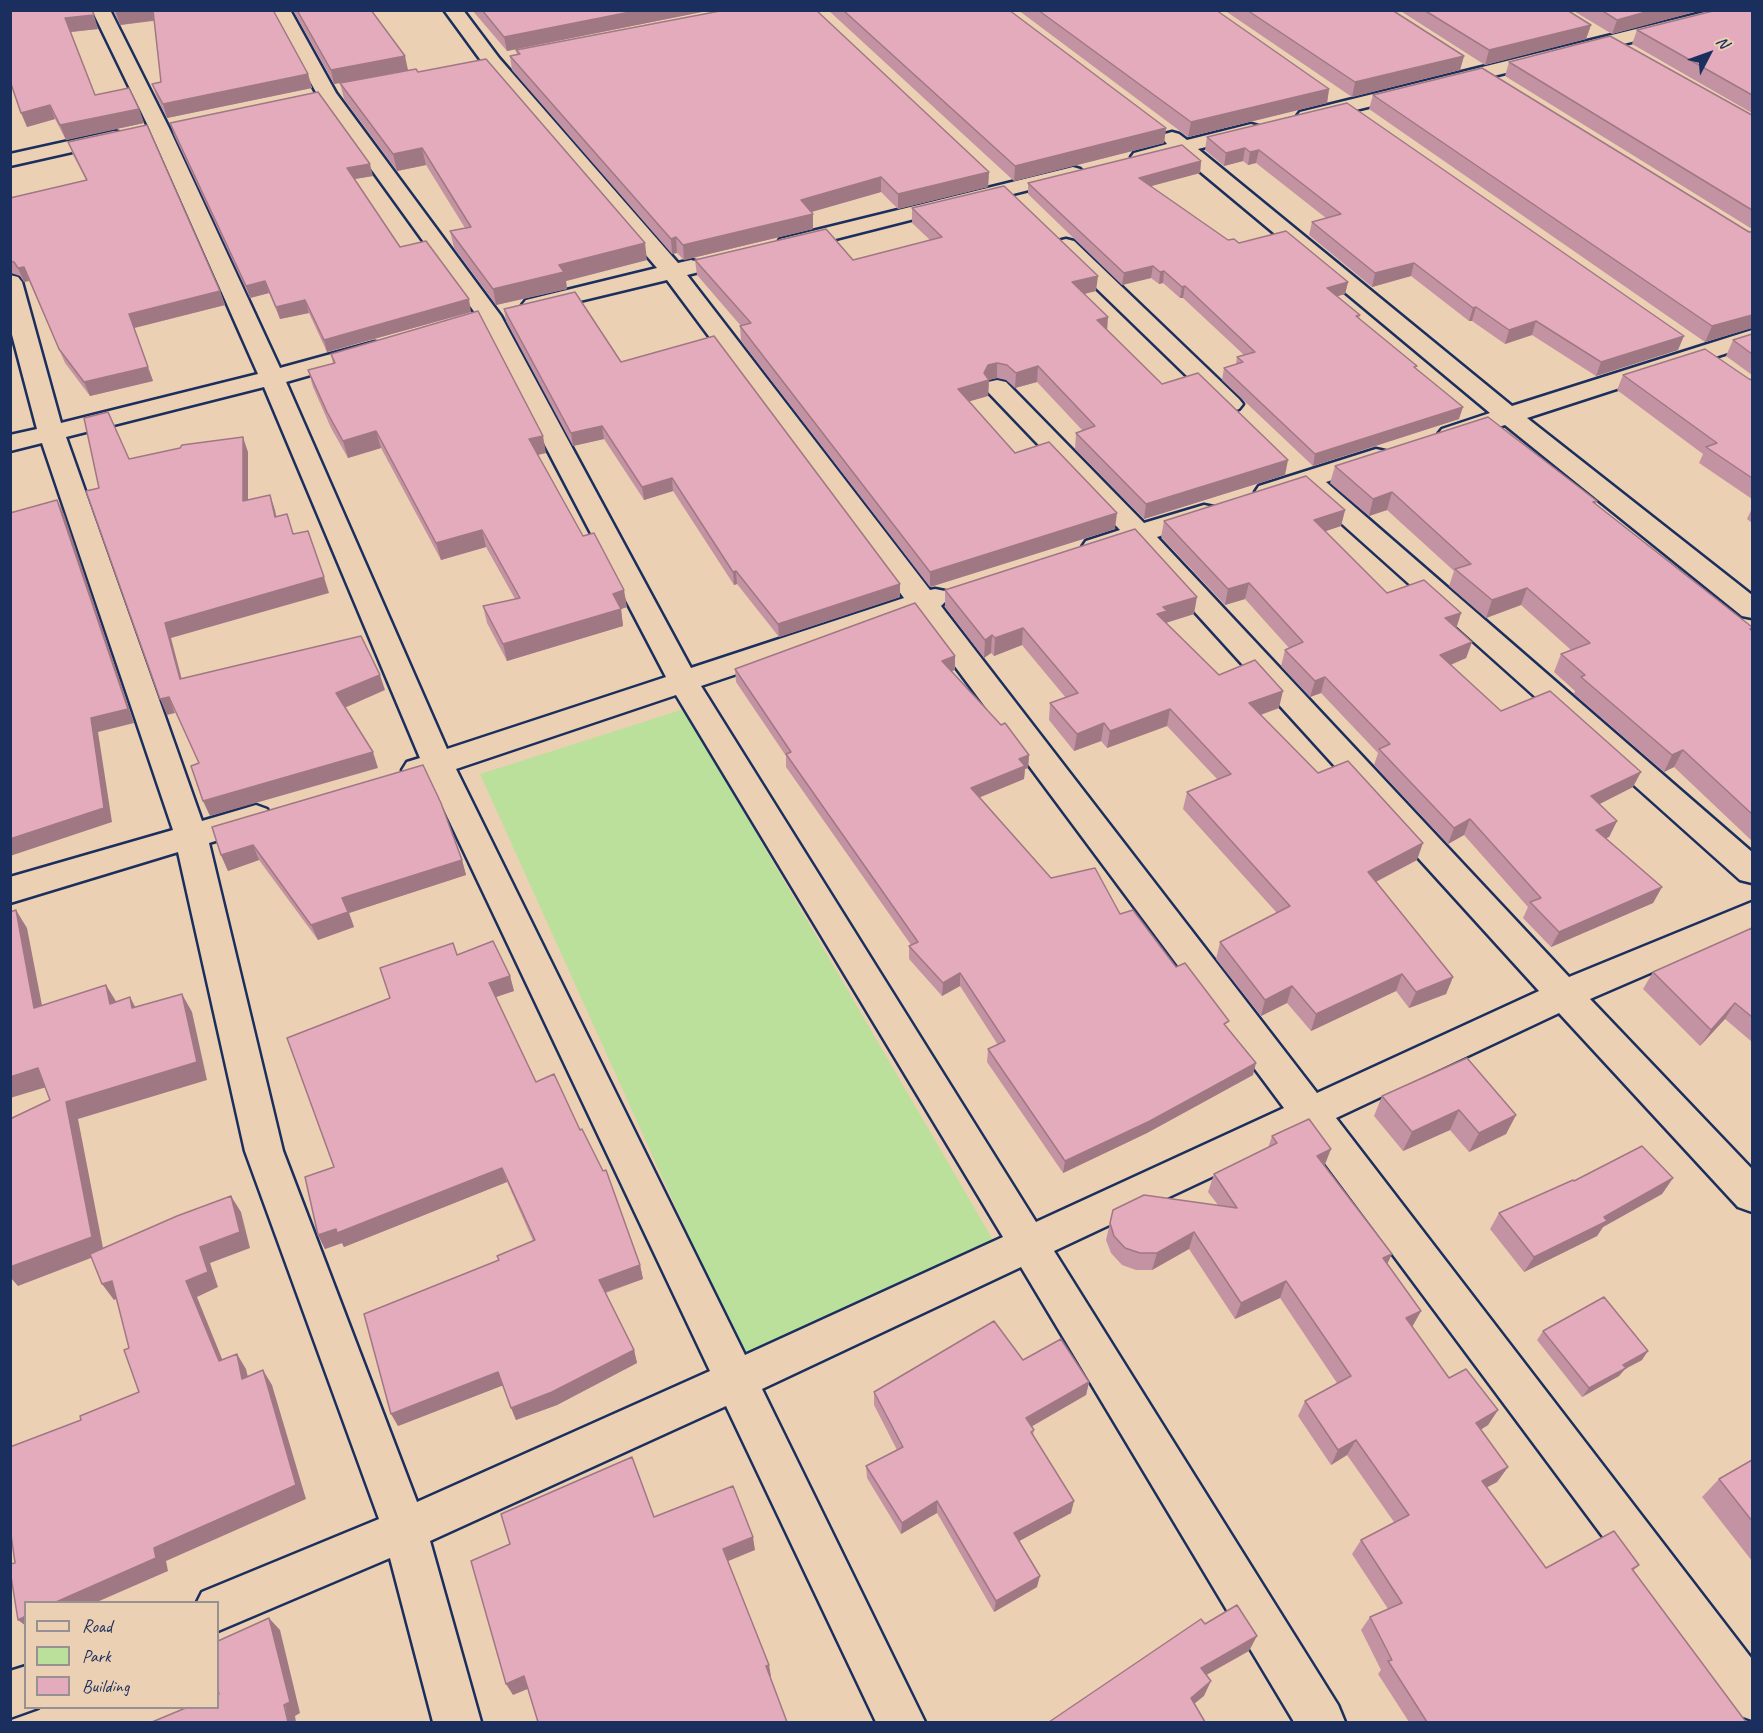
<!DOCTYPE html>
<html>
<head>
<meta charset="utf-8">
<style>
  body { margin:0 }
  #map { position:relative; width:1763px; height:1733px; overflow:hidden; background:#ecd0b3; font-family:Caveat,sans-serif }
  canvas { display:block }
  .frame { position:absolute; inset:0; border:12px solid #1b2f5e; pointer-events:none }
  .legend { position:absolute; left:24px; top:1601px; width:195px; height:108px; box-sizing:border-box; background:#ecd0b3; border:2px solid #989091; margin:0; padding:8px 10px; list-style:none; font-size:18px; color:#1b2f5e }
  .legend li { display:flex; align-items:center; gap:12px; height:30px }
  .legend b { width:30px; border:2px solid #989091 }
  .north { position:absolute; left:1679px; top:24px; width:60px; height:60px; -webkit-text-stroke:4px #ecd0b3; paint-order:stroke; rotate:49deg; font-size:16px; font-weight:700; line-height:24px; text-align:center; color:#1b2f5e }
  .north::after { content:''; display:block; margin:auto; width:21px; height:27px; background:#1b2f5e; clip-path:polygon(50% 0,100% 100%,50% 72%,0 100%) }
</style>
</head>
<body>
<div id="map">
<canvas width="1763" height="1733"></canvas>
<div class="frame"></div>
<ul class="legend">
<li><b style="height:8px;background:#ecd0b3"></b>Road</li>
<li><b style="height:16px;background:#bbe09b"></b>Park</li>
<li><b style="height:16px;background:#e4abbd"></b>Building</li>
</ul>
<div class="north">N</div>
</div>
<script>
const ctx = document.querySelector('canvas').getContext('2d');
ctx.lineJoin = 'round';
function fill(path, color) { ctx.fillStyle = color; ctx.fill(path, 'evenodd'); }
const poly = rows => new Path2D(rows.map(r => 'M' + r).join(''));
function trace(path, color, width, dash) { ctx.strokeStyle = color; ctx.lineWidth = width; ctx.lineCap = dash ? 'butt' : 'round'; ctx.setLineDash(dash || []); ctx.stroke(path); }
fill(poly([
  [684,709,996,1245,743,1356,480,774]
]), '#bbe09b');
const minor = poly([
  [92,10,110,10,169,128,280,368,375,342,384,344,387,349,384,354,286,382,447,749,666,677,478,317,317,94,271,10,290,10,336,93,501,316,691,668,904,598,667,280,534,312,526,310,522,305,526,300,657,268,485,66,444,10,463,10,499,58,678,263,691,260,699,262,702,267,699,272,687,275,930,590,935,589,945,591,949,598,941,606,1317,1093,1539,991,1133,544,1096,556,1086,553,1082,547,1086,541,1120,530,988,392,985,387,988,382,997,380,1006,382,1144,523,1204,505,1214,507,1217,513,1214,519,1157,537,1569,977,1752,902,1752,929,1590,999,1752,1169,1752,1212,1738,1207,1559,1013,1336,1118,1752,1659,1752,1720,1735,1714,1303,1134,1054,1251,1338,1705,1345,1722,1294,1722,1021,1267,762,1389,925,1722,876,1722,726,1406,430,1541,481,1722,433,1722,390,1558,218,1631,218,1602,197,1602,202,1592,379,1519,245,1151,178,852,10,903,10,877,173,830,42,443,10,451,10,435,37,429,10,327,10,275,18,277,22,282,61,423,258,374,149,128,92,10],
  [264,387,420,758,407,762,402,770,407,778,418,781,429,778,710,1371,417,1502,283,1151,209,843,267,825,272,817,267,809,256,805,202,821,66,437,264,387],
  [916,614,1284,1108,1036,1222,701,686,916,614],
  [676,695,1003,1237,745,1355,456,769,676,695],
  [1713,10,1747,10,1745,14,1307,122,1300,120,1297,116,1300,112,1713,10],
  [1251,124,1258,126,1261,130,1258,134,1198,149,1512,406,1752,330,1752,345,1527,418,1752,595,1752,618,1742,616,1505,425,1451,442,1442,439,1438,434,1442,429,1490,413,1179,154,1141,163,1134,161,1131,157,1134,153,1167,144,1162,138,1165,134,1172,132,1179,134,1187,140,1251,124],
  [114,131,121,133,124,137,121,141,10,166,10,154,114,131],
  [1073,167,1080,169,1084,173,1080,177,788,251,780,249,777,244,780,239,1073,167],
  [1066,239,1074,241,1239,399,1243,404,1239,409,1230,412,1221,409,1058,251,1055,246,1058,241,1066,239],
  [1376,449,1385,451,1389,457,1385,463,1326,482,1752,852,1752,883,1740,880,1303,489,1268,500,1259,498,1255,492,1259,486,1376,449],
  [26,1666,26,1708,38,1708,10,1718,10,1671,26,1666]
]);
trace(minor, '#1b2f5e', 5);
fill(minor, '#ecd0b3');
fill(poly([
  [10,10,98,29,71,32,95,95,139,109,144,123,66,140,55,119,27,127],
  [113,10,273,10,308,74,312,88,167,118,157,98,152,84,161,82,154,21,120,25],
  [293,10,371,10,408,70,418,72,647,260,566,281,567,289,496,305,454,248,450,231,465,228,426,165,397,171,344,99,340,83,334,84],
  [472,10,712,10,507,51],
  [828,10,1009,10,1166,128,1164,143,1014,181],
  [1018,10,1216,10,1329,89,1327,103,1188,137],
  [1224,10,1392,10,1464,56,1460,70,1352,97],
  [1399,10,1567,10,1591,25,1586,39,1485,65],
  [1572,10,1702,10,1612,34],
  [1752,10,1752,113,1632,44,1637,30],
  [516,50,989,172,988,187,898,209,881,192,811,212,813,229,684,260,677,253,672,254,512,70,510,56,517,55],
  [1509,62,1752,115,1752,229,1505,76],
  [1373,95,1752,232,1752,328,1705,342,1369,109],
  [1347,103,1678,350,1596,376,1532,335,1505,344,1472,321,1469,321,1411,276,1372,287,1309,235,1312,222,1326,218,1256,163,1248,165,1243,161,1224,166,1205,150,1207,137],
  [170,123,373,176,354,179,400,247,471,312,327,352,309,313,280,319,269,293,250,298,174,135],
  [68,142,220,291,225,305,134,328,153,381,90,396,65,363,29,281,24,282,20,276,11,273,10,198,86,180,73,155],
  [1201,161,1200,173,1150,186,1228,240,1348,282,1345,294,1337,296,1360,315,1359,319,1417,369,1459,419,1313,466,1222,380,1224,368,1236,364,1237,357,1244,355,1183,298,1180,298,1163,283,1159,284,1151,278,1122,285,1028,194,1028,183],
  [912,208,1096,291,1084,294,1107,330,1162,384,1285,475,1144,519,1075,449,1076,433,1083,431,1037,382,1015,388,1006,380,997,378,989,380,988,396,969,401,1015,453,1115,529,930,587,741,341,740,326,741,326,697,275,695,260,853,260,930,240,912,223],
  [504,309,621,362,900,597,779,637,737,584,734,585,673,491,644,500,604,439,573,446,506,321],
  [1752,334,1752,375,1726,356,1733,340],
  [331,354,546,453,538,455,583,536,627,607,621,609,623,626,507,661,487,623,483,606,515,599,486,547,441,560,381,448,348,458,331,428,313,387,308,370,333,364],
  [1623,375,1752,380,1752,499,1699,463,1703,454,1617,390],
  [1335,466,1597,501,1596,504,1752,627,1752,841,1674,767,1664,772,1574,694,1575,691,1554,672,1561,654,1571,650,1521,605,1486,618,1449,586,1454,571,1387,510,1369,516,1330,483],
  [1752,508,1752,523,1747,519],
  [1345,510,1341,526,1325,531,1387,593,1461,613,1456,628,1472,642,1466,658,1451,665,1501,711,1633,787,1599,804,1617,821,1609,837,1606,838,1662,887,1653,903,1551,947,1523,918,1528,907,1464,835,1448,844,1374,765,1378,753,1321,693,1310,697,1281,666,1285,650,1289,648,1245,599,1225,605,1161,537,1164,521],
  [945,590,1194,614,1166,623,1219,675,1279,708,1261,715,1318,773,1417,860,1376,882,1453,977,1446,994,1409,1008,1396,991,1311,1031,1287,1003,1261,1016,1216,959,1220,942,1277,913,1183,809,1187,792,1217,779,1167,726,1107,748,1101,741,1074,751,1049,720,1050,703,1066,698,1022,645,994,656,991,653,984,658,945,607],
  [735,669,955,670,951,671,1029,755,1028,768,1025,769,1024,779,980,797,1051,878,1120,914,1176,967,1227,1028,1253,1075,1147,1133,1063,1173,987,1062,988,1049,998,1045,960,986,942,996,909,959,909,946,911,945,786,767,786,756,736,682],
  [212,827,462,860,466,875,349,913,354,927,318,940,259,860,228,871,221,855],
  [1752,928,1752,1042,1725,1019,1700,1046,1643,989,1653,972],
  [457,955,510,976,514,991,496,997,536,1082,640,1265,643,1279,606,1293,634,1350,637,1363,557,1405,516,1420,503,1385,398,1426,499,1260,533,1241,507,1182,344,1247,342,1243,325,1249,318,1235,334,1167,390,998],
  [1382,1096,1516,1115,1506,1134,1469,1152,1450,1130,1403,1151,1374,1116],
  [1272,1136,1325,1166,1387,1265,1421,1311,1412,1327,1449,1378,1498,1410,1488,1425,1480,1430,1508,1467,1497,1482,1486,1487,1546,1568,1639,1565,1633,1571,1746,1722,1409,1722,1378,1674,1381,1670,1361,1630,1370,1617,1388,1609,1352,1554,1361,1540,1394,1522,1347,1455,1331,1465,1298,1416,1305,1401,1337,1383,1280,1298,1235,1319,1189,1249,1152,1270,1136,1270,1122,1265,1111,1253,1106,1240,1110,1223,1218,1205,1208,1192,1214,1174,1268,1148],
  [1673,1178,1662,1194,1603,1227,1597,1236,1524,1272,1490,1229,1499,1213],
  [1543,1331,1642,1360,1625,1369,1619,1376,1582,1397,1537,1340],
  [1023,1360,1089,1382,1086,1395,1031,1426,1034,1430,1033,1435,1071,1513,1019,1541,1037,1587,994,1612,937,1513,901,1534,867,1478,866,1466,897,1450,874,1405,874,1392],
  [1752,1460,1752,1561,1702,1497,1719,1479]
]), '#c493a3');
fill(poly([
  [124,10,154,10,157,20,120,25,116,12],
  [640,10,712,10,507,51,504,37],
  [1653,10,1702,10,1612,34,1617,20],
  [94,15,98,29,70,32,65,18],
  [1591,25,1586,39,1485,65,1489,50],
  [405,56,408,70,334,84,331,70],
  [1464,56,1460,70,1352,97,1355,82],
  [308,74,312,88,167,118,163,104],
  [1329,89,1327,103,1188,137,1191,122],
  [50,105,55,119,27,127,21,113],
  [139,109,144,123,66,140,60,125],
  [1166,128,1164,143,1014,181,1015,166],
  [422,148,426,165,397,171,393,154],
  [1245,148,1243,161,1224,166,1226,153],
  [1259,150,1256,163,1248,165,1250,152],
  [1201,161,1200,173,1137,190,1139,178],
  [370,164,373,176,349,180,347,168],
  [989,172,988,187,898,209,898,194],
  [881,177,881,192,801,215,801,200],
  [813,214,813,229,684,260,683,245],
  [676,237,677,253,672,254,671,239],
  [645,243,647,260,566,281,567,289,496,305,493,289,559,265],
  [1414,263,1411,276,1372,287,1375,273],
  [1153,266,1151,278,1122,285,1124,273],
  [24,267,29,281,24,282,18,268],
  [1164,271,1163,283,1159,284,1160,272],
  [1098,276,1096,291,1071,297,1072,282],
  [265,281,269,293,250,298,246,286],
  [1348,282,1345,294,1325,300,1327,288],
  [1185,286,1183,298,1180,298,1182,287],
  [220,291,225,305,134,328,153,381,90,396,84,382,129,314],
  [469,299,471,312,327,352,324,340],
  [305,300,309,313,280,319,276,307],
  [1476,307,1472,321,1469,321,1473,308],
  [1752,315,1752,328,1705,342,1712,326],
  [1108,317,1107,332,1097,320],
  [1536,321,1532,335,1505,344,1509,330],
  [1684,336,1678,350,1596,376,1601,362],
  [997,363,997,378,988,380,989,380,988,396,957,405,958,389,984,373,988,365],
  [1038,366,1037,382,1015,388,1016,373],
  [1463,407,1459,419,1313,466,1315,454],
  [602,426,604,439,573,446,571,433],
  [376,431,381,448,348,458,343,441],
  [543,436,546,453,532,456,529,439],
  [243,437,248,452,248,516,243,501],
  [1288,460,1285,475,1144,519,1146,504],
  [672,478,673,491,644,500,642,487],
  [1392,492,1387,510,1369,516,1373,499],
  [270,495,275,510,280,533,275,517],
  [57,500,64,514,134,723,98,732,112,822,10,856,10,839],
  [1345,510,1341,526,1311,536,1314,520],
  [1117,513,1115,529,930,587,930,572],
  [482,530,486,547,441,560,436,543],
  [736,571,737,584,734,585,733,572],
  [324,577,329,593,171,638,186,695,180,679,165,623],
  [1249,583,1245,599,1225,605,1228,589],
  [900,584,900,597,779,637,778,624],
  [1527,588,1521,605,1486,618,1492,600],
  [624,590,627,607,621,609,623,626,507,661,503,644,613,594],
  [1197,597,1194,614,1165,623,1157,614,1163,607],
  [1461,613,1456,629,1445,618],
  [1023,628,1022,645,994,656,995,638],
  [992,635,991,653,984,658,985,640],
  [1472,642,1466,658,1435,671,1440,655],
  [955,656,955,670,942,674,942,661],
  [380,675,385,690,342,709,336,693],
  [1325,677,1321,693,1310,697,1315,681],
  [1283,691,1279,708,1245,720,1249,703],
  [169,697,175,713,167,715,160,699],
  [1170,709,1167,726,1107,748,1110,731],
  [1104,723,1101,741,1074,751,1077,734],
  [1683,750,1674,767,1664,772,1672,755],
  [373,752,378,768,210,816,203,801],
  [1029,755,1028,768,1025,769,1024,779,971,801,971,788,1019,759],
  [1641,772,1633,787,1584,812,1591,796],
  [1470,819,1464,835,1448,844,1454,828],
  [1617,821,1609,837,1588,845,1596,830],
  [1423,843,1417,860,1362,889,1368,872],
  [253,845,259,860,228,871,221,855],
  [462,860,466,875,349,913,354,927,318,940,311,925,342,898],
  [1662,887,1653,903,1551,947,1559,932],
  [16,910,27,928,46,1026,34,1008],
  [960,973,960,986,942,996,943,983],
  [1402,974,1396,991,1311,1031,1316,1014],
  [510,976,514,991,493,998,489,983],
  [1453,977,1446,994,1409,1008,1416,992],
  [106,985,117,1003,110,1004],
  [1292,986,1287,1003,1261,1016,1265,1000],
  [182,994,192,1012,207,1080,78,1119,104,1253,18,1286,10,1277,10,1267,66,1102],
  [130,997,140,1016,132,1008],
  [1735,1003,1725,1019,1700,1046,1711,1030],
  [1256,1063,1253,1075,1147,1133,1063,1173,1065,1161],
  [38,1068,50,1086,10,1098,10,1077],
  [1459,1110,1450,1130,1403,1151,1412,1132],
  [1516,1115,1506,1134,1469,1152,1479,1133],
  [1331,1149,1324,1167,1317,1156],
  [502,1168,507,1182,344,1247,342,1243,325,1249,318,1235],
  [1673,1178,1662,1194,1603,1227,1597,1236,1524,1272,1534,1257],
  [231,1196,241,1212,250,1248,210,1263,218,1287,197,1297,229,1376,219,1361,186,1281,200,1247],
  [1194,1232,1189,1249,1152,1270,1157,1253],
  [1392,1254,1384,1271,1383,1258],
  [640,1265,643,1279,603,1293,599,1280],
  [112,1281,123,1296,114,1300,102,1284],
  [1286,1281,1280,1298,1235,1319,1241,1303],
  [1421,1311,1412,1327,1406,1318],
  [634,1350,637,1363,557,1405,516,1420,511,1408],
  [1648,1351,1642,1360,1625,1369,1619,1376,1582,1397,1589,1388,1623,1365],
  [237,1354,246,1369,252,1394,242,1379],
  [263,1370,272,1385,306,1499,166,1561,168,1571,97,1602,56,1602,154,1548],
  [498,1372,504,1385,398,1426,391,1414],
  [1089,1382,1086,1395,1024,1431,1026,1418],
  [1498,1410,1488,1425,1466,1439,1476,1423],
  [1356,1440,1347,1455,1331,1465,1338,1450],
  [1508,1467,1497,1482,1471,1496,1482,1481],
  [937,1501,937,1513,901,1534,902,1523],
  [1074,1501,1071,1513,1012,1545,1014,1533],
  [753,1537,755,1550,726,1562,723,1549],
  [1040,1576,1037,1587,994,1612,996,1601],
  [26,1616,26,1626,18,1620],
  [269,1618,280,1630,300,1713,295,1716,296,1722,288,1722],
  [1257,1636,1249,1651,1194,1682,1201,1668],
  [769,1665,771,1676,768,1678,766,1666],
  [524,1676,530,1688,513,1695,506,1684],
  [1211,1681,1204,1696,1184,1712,1191,1698]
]), '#a07884');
const building = poly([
  [10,10,92,10,94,15,65,18,95,95,129,88,139,109,60,125,50,105,21,113,10,81,10,10],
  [153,10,273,10,308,74,163,104,152,84,161,82,153,10],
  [297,10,371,10,405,56,331,70,297,10],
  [482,10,640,10,504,37,482,10],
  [725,10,816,10,989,172,898,194,881,177,801,200,813,214,683,245,676,237,671,239,510,56,520,54,516,50,725,10],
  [843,10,1009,10,1166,128,1015,166,843,10],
  [1038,10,1216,10,1329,89,1191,122,1038,10],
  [1247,10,1392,10,1464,56,1355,82,1247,10],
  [1424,10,1567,10,1591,25,1489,50,1424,10],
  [1601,10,1653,10,1617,20,1601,10],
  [1717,10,1752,10,1752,95,1637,30,1717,10],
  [1610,36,1750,114,1752,115,1752,210,1509,62,1610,36],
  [486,59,645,243,559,265,564,272,493,289,450,231,471,227,422,148,393,154,340,83,416,69,418,72,486,59],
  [1482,68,1749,232,1752,232,1752,315,1712,326,1373,95,1482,68],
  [318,92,370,164,347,168,400,247,426,241,469,299,324,340,305,300,276,307,265,281,246,286,170,123,318,92],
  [1347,103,1684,336,1601,362,1536,321,1509,330,1476,307,1473,308,1414,263,1375,273,1312,222,1341,214,1259,150,1250,152,1245,148,1226,153,1207,137,1347,103],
  [147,125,220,291,129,314,148,367,84,382,59,349,24,267,18,268,14,262,10,261,10,198,87,180,68,142,147,125],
  [1182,145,1201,161,1139,178,1228,240,1234,239,1239,243,1286,231,1348,282,1327,288,1360,315,1356,316,1417,366,1414,367,1463,407,1315,454,1224,368,1243,362,1237,357,1255,352,1185,286,1182,287,1164,271,1160,272,1153,266,1124,273,1028,183,1182,145],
  [1004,186,1098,276,1072,282,1108,317,1097,320,1162,384,1198,373,1288,460,1146,504,1076,433,1095,426,1038,366,1016,373,1007,365,997,363,988,365,984,373,989,380,958,389,1015,453,1049,442,1117,513,930,572,740,326,751,323,695,260,826,229,853,260,942,237,912,208,1004,186],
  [575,292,621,362,714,336,900,584,778,624,736,571,733,572,672,478,642,487,602,426,571,433,504,309,575,292],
  [478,311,543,436,529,439,583,536,594,533,624,590,613,594,621,609,503,644,483,606,520,598,482,530,436,543,376,431,343,441,327,412,308,370,335,363,331,354,478,311],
  [1752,334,1752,354,1733,340,1752,334],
  [1705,349,1749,379,1752,380,1752,478,1706,447,1717,443,1623,375,1705,349],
  [108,412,129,459,180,448,182,445,243,437,243,501,270,495,275,517,287,514,293,534,308,531,324,577,165,623,180,679,361,636,380,675,336,693,373,752,203,801,191,766,199,763,169,697,160,699,86,491,99,488,84,418,108,412],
  [1488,417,1597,501,1593,502,1752,627,1752,628,1750,629,1752,631,1752,814,1683,750,1672,755,1581,677,1585,675,1561,654,1590,643,1527,588,1492,600,1455,569,1471,564,1392,492,1373,499,1335,466,1488,417],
  [1306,476,1345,510,1314,520,1387,593,1424,580,1461,613,1445,618,1472,642,1440,655,1501,711,1550,691,1641,772,1591,796,1617,821,1596,830,1662,887,1559,932,1530,902,1541,898,1470,819,1454,828,1379,749,1390,744,1325,677,1315,681,1285,650,1303,642,1249,583,1228,589,1164,521,1306,476],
  [57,500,128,709,91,718,104,808,10,839,10,513,57,500],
  [1135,529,1197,597,1163,607,1167,611,1157,614,1219,675,1255,660,1283,691,1249,703,1318,773,1348,761,1423,843,1368,872,1453,977,1416,992,1402,974,1316,1014,1292,986,1265,1000,1220,942,1290,906,1187,792,1231,774,1170,709,1110,731,1104,723,1077,734,1050,703,1078,693,1023,628,995,638,992,635,985,640,945,590,1135,529],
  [915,603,955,656,942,661,1001,725,1005,723,1029,755,1019,759,1025,766,971,788,1051,878,1095,868,1120,914,1133,910,1176,967,1185,963,1229,1021,1224,1024,1256,1063,1150,1121,1065,1161,988,1049,1005,1041,960,973,943,983,909,946,918,942,786,754,791,752,735,669,915,603],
  [423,765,441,803,462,860,342,898,348,912,311,925,253,845,221,855,212,827,423,765],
  [16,910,34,1008,106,985,110,1004,130,997,132,1008,182,994,197,1062,66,1102,92,1237,10,1267,10,1119,50,1100,38,1068,10,1077,10,912,16,910],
  [1752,928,1752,1017,1735,1003,1711,1030,1653,972,1752,928],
  [493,941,510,976,489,983,536,1082,554,1074,580,1130,582,1129,603,1171,606,1170,640,1265,599,1280,634,1350,552,1392,511,1408,498,1372,391,1414,364,1314,499,1260,497,1256,535,1240,502,1168,337,1233,336,1229,318,1235,305,1177,334,1167,287,1038,390,998,380,968,453,943,457,955,493,941],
  [1467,1058,1516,1115,1479,1133,1459,1110,1412,1132,1382,1096,1467,1058],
  [1309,1119,1331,1149,1317,1156,1392,1254,1383,1258,1421,1311,1406,1318,1449,1378,1466,1369,1498,1410,1476,1423,1508,1467,1482,1481,1546,1568,1614,1531,1639,1565,1632,1569,1746,1722,1427,1722,1388,1661,1392,1660,1370,1617,1402,1603,1361,1540,1409,1515,1356,1440,1338,1450,1305,1401,1351,1376,1286,1281,1241,1303,1194,1232,1157,1253,1140,1253,1125,1248,1114,1236,1110,1223,1113,1210,1144,1195,1237,1208,1214,1174,1277,1143,1272,1136,1309,1119],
  [1642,1146,1673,1178,1604,1217,1607,1221,1534,1257,1499,1213,1573,1180,1574,1181,1642,1146],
  [231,1196,240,1232,200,1247,208,1272,186,1281,219,1361,237,1354,242,1379,263,1370,296,1485,154,1548,156,1558,56,1602,26,1602,26,1616,18,1620,10,1570,10,1564,15,1563,10,1527,10,1447,81,1420,80,1416,139,1392,124,1350,129,1348,112,1281,102,1284,90,1254,177,1216,231,1196],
  [1604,1297,1648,1351,1623,1365,1626,1368,1589,1388,1543,1331,1604,1297],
  [994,1321,1023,1360,1061,1339,1089,1382,1026,1418,1034,1430,1031,1432,1074,1501,1014,1533,1040,1576,996,1601,937,1501,902,1523,866,1466,903,1447,874,1392,994,1321],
  [632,1457,654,1517,733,1486,753,1537,723,1549,769,1665,766,1666,787,1722,538,1722,524,1676,506,1684,471,1561,510,1544,501,1514,632,1457],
  [1752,1460,1752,1521,1719,1479,1752,1460],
  [1237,1605,1257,1636,1201,1668,1211,1681,1191,1698,1205,1722,1049,1722,1201,1619,1205,1624,1237,1605],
  [269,1618,290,1702,284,1705,288,1722,152,1722,188,1707,218,1707,218,1695,219,1694,218,1690,218,1641,269,1618]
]);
fill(building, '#e4abbd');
trace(building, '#a07884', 1.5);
</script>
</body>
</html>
